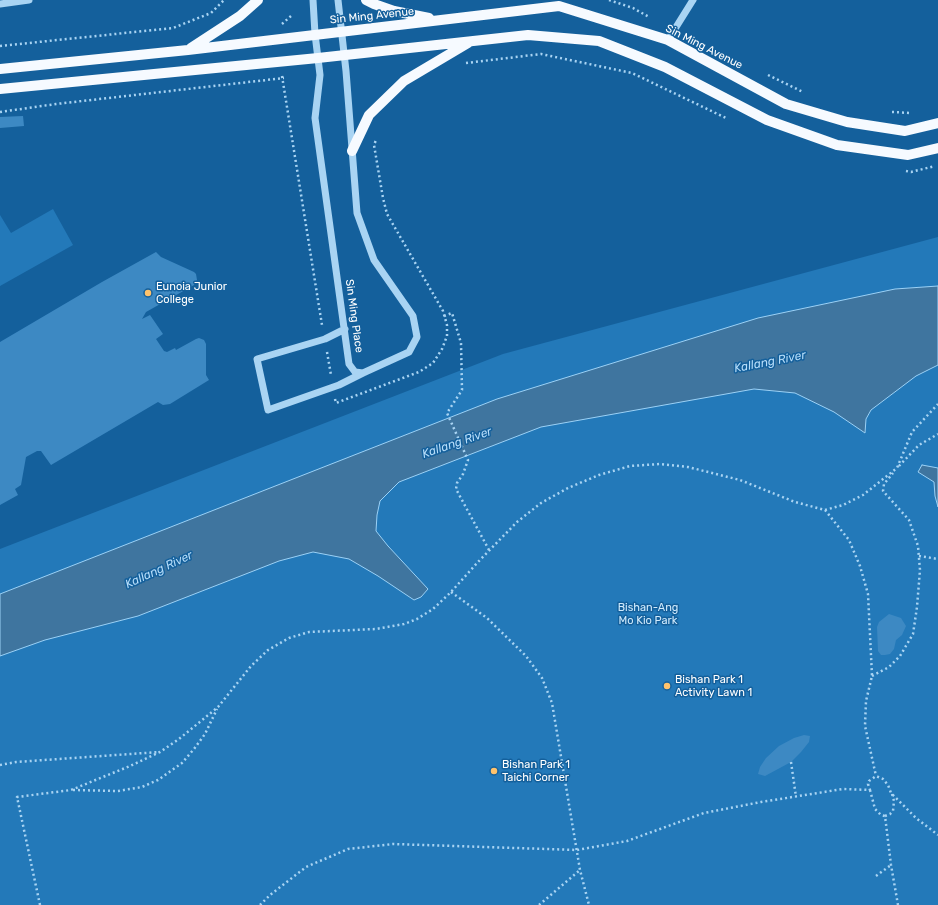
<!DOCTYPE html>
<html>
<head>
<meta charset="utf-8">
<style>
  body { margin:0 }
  canvas { display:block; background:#14609c }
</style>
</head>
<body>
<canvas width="938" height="905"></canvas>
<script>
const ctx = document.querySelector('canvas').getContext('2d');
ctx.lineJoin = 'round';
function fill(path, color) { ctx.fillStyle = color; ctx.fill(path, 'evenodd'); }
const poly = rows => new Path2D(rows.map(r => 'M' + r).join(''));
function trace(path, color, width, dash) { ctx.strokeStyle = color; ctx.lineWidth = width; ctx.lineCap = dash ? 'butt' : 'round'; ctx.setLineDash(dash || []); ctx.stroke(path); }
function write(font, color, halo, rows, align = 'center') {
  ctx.font = font + ' Rubik,sans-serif'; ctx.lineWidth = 3; ctx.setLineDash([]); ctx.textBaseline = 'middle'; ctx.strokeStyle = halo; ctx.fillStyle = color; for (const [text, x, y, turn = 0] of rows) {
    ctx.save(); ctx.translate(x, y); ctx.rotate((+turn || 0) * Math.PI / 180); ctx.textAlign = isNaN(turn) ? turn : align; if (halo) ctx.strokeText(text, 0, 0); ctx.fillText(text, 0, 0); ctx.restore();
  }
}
fill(poly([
  [53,209,73,245,0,286,0,215,11,233],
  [938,237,938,905,0,905,0,549,503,354]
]), '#2379b9');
const water = poly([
  [938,286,938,365,916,376,871,410,866,419,865,433,834,412,795,393,754,389,541,427,399,482,380,501,377,515,376,531,388,546,428,589,421,597,414,600,378,576,349,559,313,552,279,561,138,616,45,640,0,656,0,594,497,399,758,318,895,289,938,286],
  [922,465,938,468,938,507,935,496,934,482,918,472,922,465]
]);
fill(water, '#3f759f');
trace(water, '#9bd1f6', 1);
fill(poly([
  [23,116,24,126,0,128,0,117],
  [156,252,161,257,194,272,196,274,197,280,194,285,146,312,142,319,150,315,163,334,156,339,164,351,167,352,175,348,176,350,196,339,199,338,204,340,206,344,206,375,209,380,170,404,163,405,158,402,51,465,41,451,37,451,26,457,21,485,15,489,18,495,0,505,0,342,102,282],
  [889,614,901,618,906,626,902,635,896,640,894,649,890,654,885,655,881,655,878,651,877,627,879,622],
  [804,735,810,736,809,742,801,752,791,762,765,776,758,774,760,767,766,758,779,746,794,738]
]), '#3d89c3');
trace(poly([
  [609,0,633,8,649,17],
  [282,24,291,16],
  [0,46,173,28,211,13,224,0],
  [466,63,541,54,632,73,726,118],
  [768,75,803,92],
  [282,76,322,325],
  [0,112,56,104,284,78],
  [892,112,911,113],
  [906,171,911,172,935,166],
  [444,316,452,313,461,343,462,390,447,413,468,460,463,474,457,483,456,489,489,550],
  [327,352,331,375],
  [335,399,336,403,419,372,433,363,442,349,447,336,447,325,443,311,387,214,383,198,374,145,376,140],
  [899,466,919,445,938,434],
  [825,510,849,540,860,566,868,594,872,676,866,701,865,726,876,776],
  [919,556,938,559],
  [451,592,487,618,526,656,542,678,552,703,580,870,589,905],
  [872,676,889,667,900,656,913,634,917,607,920,570,918,546,909,520,883,491,884,484,893,473],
  [791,762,796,797],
  [0,765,16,762,159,752],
  [73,790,118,791,142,787,158,780,182,763,194,749,205,734,217,709],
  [870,790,875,809,881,815,885,816],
  [892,794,894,801,893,811,890,814,885,816,891,865,898,905],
  [876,876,891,865],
  [40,905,17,797,71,790,130,766,160,752,179,739,218,707,251,666,268,650,289,638,309,632,376,629,404,624,417,619,433,609,451,592,478,562,517,522,541,503,568,488,599,475,630,466,660,464,688,467,740,480,795,502,825,510,843,505,863,495,897,468,912,432,938,404],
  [260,905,270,895,306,867,348,849,393,844,577,850,627,841,704,813,761,802,843,789,870,790,868,784,869,781,876,776,883,779,888,785,891,793,916,818,938,835],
  [539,905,580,870]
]), '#a9d4f3', 2.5, [2, 3]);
trace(poly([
  [313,0,315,34,320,75,315,118,349,364,355,372,363,373,409,352,417,337,413,316,374,260,357,213,346,71,338,0],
  [0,4,29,0],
  [668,40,693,0],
  [345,329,325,339,257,359,268,410,339,385,363,373]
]), '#a9d4f3', 7);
trace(poly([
  [366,0,374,4,394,11,429,18],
  [191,48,240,16,258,0],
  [0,69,188,50,559,6,668,40,786,104,847,122,905,131,938,123],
  [0,89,318,58,528,35,599,41,665,67,767,120,837,145,908,155,938,148],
  [352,151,369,115,404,81,468,43]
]), '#f6faff', 10);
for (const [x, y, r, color] of [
  [148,293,4,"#ffc36c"],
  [667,686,4,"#ffc36c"],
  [494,771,4,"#ffc36c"]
]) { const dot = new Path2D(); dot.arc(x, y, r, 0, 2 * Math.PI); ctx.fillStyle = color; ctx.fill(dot); trace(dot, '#14609c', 1.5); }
write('11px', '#fff', '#14609c', [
  ["Sin Ming Avenue",372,16,-6],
  ["Sin Ming Avenue",704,47,27],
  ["Sin Ming Place",354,316,82]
]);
write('11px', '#fff', '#14609c', [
  ["Eunoia Junior",156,287],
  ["College",156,300],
  ["Bishan Park 1",675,680],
  ["Activity Lawn 1",675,693],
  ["Bishan Park 1",502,765],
  ["Taichi Corner",502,778]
], 'left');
write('11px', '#d1ebfd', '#14609c', [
  ["Bishan-Ang",648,608],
  ["Mo Kio Park",648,621]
]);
write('italic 12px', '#b6ddfa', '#14609c', [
  ["Kallang River",770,362,-11],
  ["Kallang River",457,443,-19],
  ["Kallang River",159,570,-25]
]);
</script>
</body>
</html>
